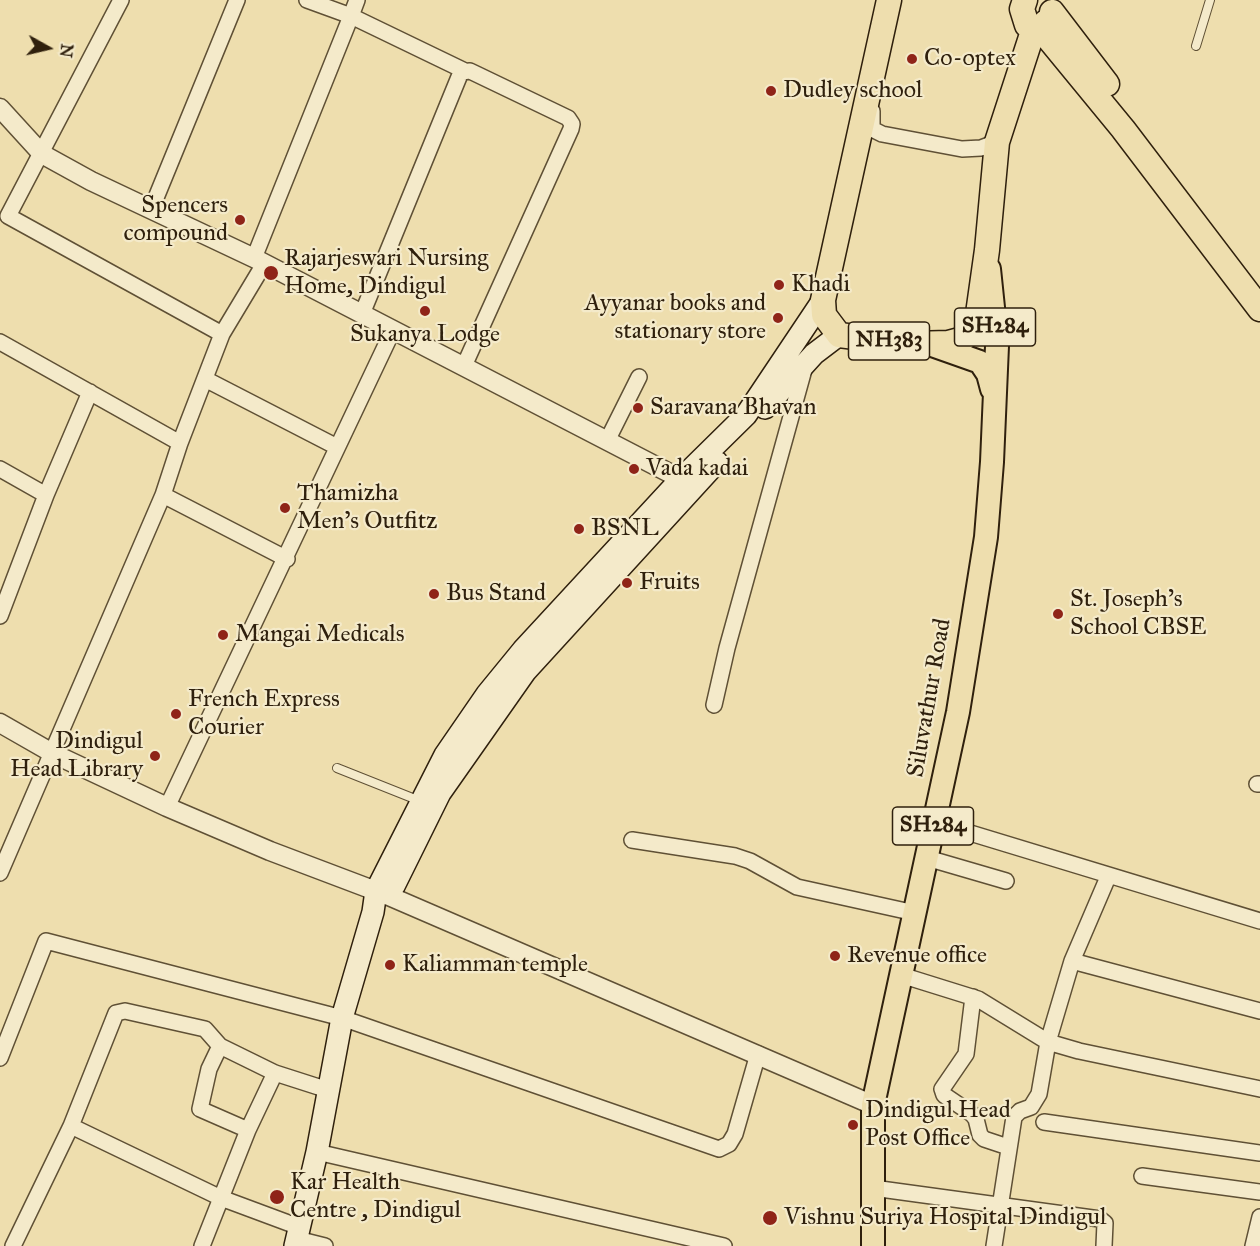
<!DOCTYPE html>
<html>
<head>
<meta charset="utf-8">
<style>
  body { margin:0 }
  #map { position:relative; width:1260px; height:1246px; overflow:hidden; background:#eedeae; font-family:"IM FELL Great Primer",serif }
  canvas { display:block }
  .north { position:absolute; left:18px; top:18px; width:60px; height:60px; -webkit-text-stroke:4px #f4eaca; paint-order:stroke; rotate:98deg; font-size:16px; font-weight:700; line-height:24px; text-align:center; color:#2f200d }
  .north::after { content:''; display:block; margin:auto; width:21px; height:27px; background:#2f200d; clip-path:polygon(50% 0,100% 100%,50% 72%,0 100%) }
</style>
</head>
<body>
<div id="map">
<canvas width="1260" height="1246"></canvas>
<div class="north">N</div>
</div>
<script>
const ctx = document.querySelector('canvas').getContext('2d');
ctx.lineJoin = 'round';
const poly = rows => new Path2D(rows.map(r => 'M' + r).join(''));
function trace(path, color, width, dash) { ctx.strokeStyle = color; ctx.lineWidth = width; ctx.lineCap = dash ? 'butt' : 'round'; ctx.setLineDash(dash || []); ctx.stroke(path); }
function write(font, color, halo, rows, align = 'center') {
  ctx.font = font + ' "IM FELL Great Primer",serif'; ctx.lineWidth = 4.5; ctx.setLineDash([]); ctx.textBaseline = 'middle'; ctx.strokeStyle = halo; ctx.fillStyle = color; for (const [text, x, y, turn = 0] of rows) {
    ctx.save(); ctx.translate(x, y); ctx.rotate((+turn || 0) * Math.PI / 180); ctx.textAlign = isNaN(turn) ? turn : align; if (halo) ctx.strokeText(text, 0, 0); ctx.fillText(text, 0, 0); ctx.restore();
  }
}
const service = poly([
  [1196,46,1210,0],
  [337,768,420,801]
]);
const minor = poly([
  [121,0,8,216,222,334],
  [357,0,351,16,465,71],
  [872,111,872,129,882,134,962,149,981,148,997,142],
  [151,210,237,0],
  [254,258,351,16,307,0],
  [362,314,461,72,470,71,568,118,572,124,571,129,464,366],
  [0,342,180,443],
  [205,379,337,447],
  [607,441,639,377],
  [0,469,46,495],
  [163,495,287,559],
  [0,616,46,495,90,392],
  [714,705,727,648,805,366],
  [1257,784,1260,784],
  [167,807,393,330],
  [934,822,1260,921],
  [632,840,735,856,750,861,797,887,915,913],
  [927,858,1006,881],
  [0,873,163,495,180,443,222,334,264,264],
  [1072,961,1260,1011],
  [901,975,978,999,1048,1042,1079,1051,1260,1089],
  [973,997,966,1054,942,1089,944,1095,972,1114,976,1119,980,1135,984,1139,1008,1147],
  [220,1046,209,1069,200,1109,248,1130],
  [0,1058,46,941,342,1018,719,1149,729,1144,735,1134,758,1054],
  [1044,1122,1260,1153],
  [71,1126,221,1198,299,1227],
  [317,1152,724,1246],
  [1142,1176,1260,1192],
  [873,1188,1100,1219,1105,1223,1104,1246],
  [297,1239,325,1246],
  [13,1246,71,1126,116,1013,125,1011,205,1029,220,1046,275,1073,328,1090],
  [202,1246,248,1130,275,1073],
  [994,1246,1014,1117,1020,1111,1031,1107,1039,1094,1048,1042,1072,961,1108,877],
  [1253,1246,1260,1217]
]);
const tertiary = poly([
  [0,108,42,154,91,181,254,258,681,479],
  [0,723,54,754,167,807,270,851,389,896,873,1105]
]);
const secondary = poly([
  [765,408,814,354,839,335],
  [394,886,440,793,525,672,717,462],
  [295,1246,317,1152,342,1018,373,912,376,891,445,755,487,694,523,650,681,479,746,415,823,300]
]);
const primary = poly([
  [929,344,980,362,988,374,992,389],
  [873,1246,873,1105,958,712,986,537,992,462,997,346,989,269]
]);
const trunk = poly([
  [889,0,823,300,824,315,839,335,912,344,948,343,963,339,973,328,977,321,987,250,997,142,1034,28],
  [1025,0,1022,9,1027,25,1034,28,1040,28,1046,22],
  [1052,12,1107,84],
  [1040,28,1123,129,1260,309]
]);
trace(service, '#5f5035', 10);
trace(minor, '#5f5035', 18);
trace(tertiary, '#5f5035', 21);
trace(secondary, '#2f200d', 24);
trace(primary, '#2f200d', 26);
trace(trunk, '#2f200d', 27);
trace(service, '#f4eaca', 8);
trace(minor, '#f4eaca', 15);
trace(tertiary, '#f4eaca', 18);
trace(secondary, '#f4eaca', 21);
trace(primary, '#eedeae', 22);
trace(trunk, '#eedeae', 24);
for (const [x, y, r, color] of [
  [912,59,6,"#8f2418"],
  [771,91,6,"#8f2418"],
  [240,220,6,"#8f2418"],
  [271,273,8,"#8f2418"],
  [779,285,6,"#8f2418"],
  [425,311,6,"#8f2418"],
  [778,318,6,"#8f2418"],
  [638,408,6,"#8f2418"],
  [634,469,6,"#8f2418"],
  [285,508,6,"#8f2418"],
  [579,529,6,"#8f2418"],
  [627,583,6,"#8f2418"],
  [434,594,6,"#8f2418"],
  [1058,614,6,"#8f2418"],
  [223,635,6,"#8f2418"],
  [176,714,6,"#8f2418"],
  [155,756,6,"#8f2418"],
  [835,956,6,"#8f2418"],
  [390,965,6,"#8f2418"],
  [853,1125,6,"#8f2418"],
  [277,1197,8,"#8f2418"],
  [770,1218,8,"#8f2418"]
]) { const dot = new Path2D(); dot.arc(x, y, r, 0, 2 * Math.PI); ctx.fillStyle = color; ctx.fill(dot); trace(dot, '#f4eaca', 2); }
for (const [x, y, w] of [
  [995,327,81],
  [889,341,81],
  [933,826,81]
]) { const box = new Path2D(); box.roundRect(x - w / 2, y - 19, w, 38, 4.5); ctx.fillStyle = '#f4eaca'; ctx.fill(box); trace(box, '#2f200d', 1.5); }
write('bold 22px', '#2f200d', null, [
  ["SH284",995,327],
  ["NH383",889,341],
  ["SH284",933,826]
]);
write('24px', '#2f200d', '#f4eaca', [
  ["Co-optex",924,59],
  ["Dudley school",783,91],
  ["Spencers",228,206,"right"],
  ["compound",228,234,"right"],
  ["Rajarjeswari Nursing",284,259],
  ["Home, Dindigul",284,287],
  ["Khadi",791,285],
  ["Ayyanar books and",766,304,"right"],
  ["stationary store",766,332,"right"],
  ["Sukanya Lodge",425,335,"center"],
  ["Saravana Bhavan",650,408],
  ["Vada kadai",646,469],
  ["Thamizha",297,494],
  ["Men's Outfitz",297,522],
  ["BSNL",591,529],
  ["Fruits",639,583],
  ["Bus Stand",446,594],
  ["St. Joseph's",1070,600],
  ["School CBSE",1070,628],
  ["Mangai Medicals",235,635],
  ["French Express",188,700],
  ["Courier",188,728],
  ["Dindigul",143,742,"right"],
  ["Head Library",143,770,"right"],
  ["Revenue office",847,956],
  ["Kaliamman temple",402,965],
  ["Dindigul Head",865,1111],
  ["Post Office",865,1139],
  ["Kar Health",290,1183],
  ["Centre , Dindigul",290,1211],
  ["Vishnu Suriya Hospital Dindigul",784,1218]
], 'left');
write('24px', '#2f200d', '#f4eaca', [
  ["Siluvathur Road",930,698,-80]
]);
</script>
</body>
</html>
